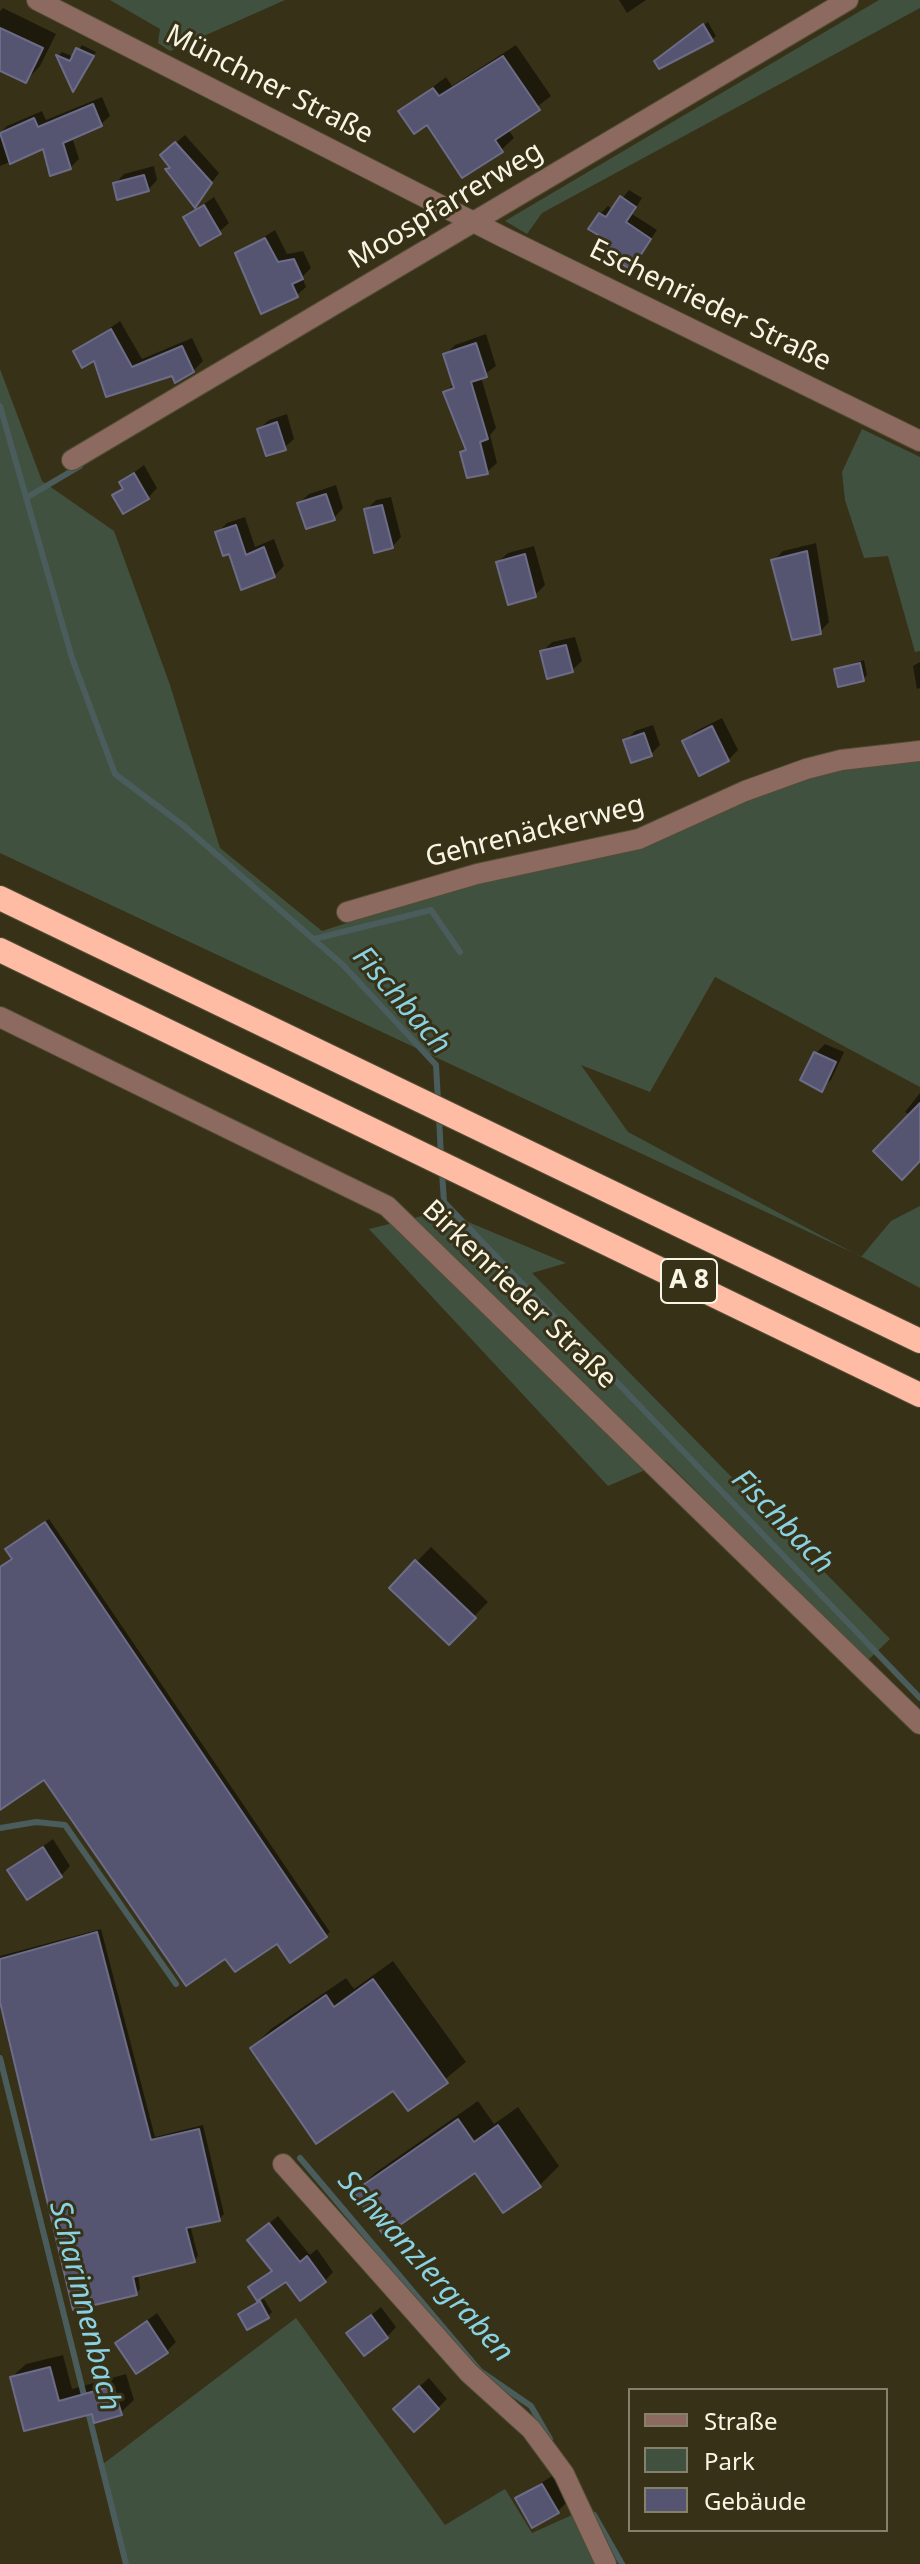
<!DOCTYPE html>
<html>
<head>
<meta charset="utf-8">
<style>
  body { margin:0 }
  #map { position:relative; width:920px; height:2564px; overflow:hidden; background:#373217; font-family:"Noto Sans",sans-serif }
  canvas { display:block }
  .legend { position:absolute; left:628px; top:2388px; width:260px; height:144px; box-sizing:border-box; background:#373217; border:2px solid #848069; margin:0; padding:10px 14px; list-style:none; font-size:24px; color:#f8f5e5 }
  .legend li { display:flex; align-items:center; gap:16px; height:40px }
  .legend b { width:40px; border:2px solid #848069 }
</style>
</head>
<body>
<div id="map">
<canvas width="920" height="2564"></canvas>
<ul class="legend">
<li><b style="height:10px;background:#8c6a5f"></b>Straße</li>
<li><b style="height:22px;background:#415140"></b>Park</li>
<li><b style="height:22px;background:#565571"></b>Gebäude</li>
</ul>
</div>
<script>
const ctx = document.querySelector('canvas').getContext('2d');
ctx.lineJoin = 'round';
function fill(path, color) { ctx.fillStyle = color; ctx.fill(path, 'evenodd'); }
const poly = rows => new Path2D(rows.map(r => 'M' + r).join(''));
function trace(path, color, width, dash) { ctx.strokeStyle = color; ctx.lineWidth = width; ctx.lineCap = dash ? 'butt' : 'round'; ctx.setLineDash(dash || []); ctx.stroke(path); }
function write(font, color, halo, rows, align = 'center') {
  ctx.font = font + ' "Noto Sans",sans-serif'; ctx.lineWidth = 6; ctx.setLineDash([]); ctx.textBaseline = 'middle'; ctx.strokeStyle = halo; ctx.fillStyle = color; for (const [text, x, y, turn = 0] of rows) {
    ctx.save(); ctx.translate(x, y); ctx.rotate((+turn || 0) * Math.PI / 180); ctx.textAlign = isNaN(turn) ? turn : align; if (halo) ctx.strokeText(text, 0, 0); ctx.fillText(text, 0, 0); ctx.restore();
  }
}
fill(poly([
  [110,0,285,0,170,51,158,43,160,29],
  [879,0,920,0,920,8,542,213,527,234,505,221],
  [0,369,42,481,114,531,170,685,220,848,322,931,807,775,920,758,920,1087,715,977,650,1092,581,1065,628,1132,861,1257,891,1221,920,1206,920,1288,862,1257,0,853],
  [862,429,920,457,920,651,915,652,888,556,864,558,845,500,842,472],
  [442,1211,566,1263,532,1273,890,1639,867,1661,666,1461,608,1486,369,1229],
  [296,2318,445,2525,505,2489,532,2533,572,2515,596,2564,127,2564,103,2464]
]), '#415140');
fill(poly([
  [619,0,646,0,627,13],
  [3,8,56,34,40,66,26,81,0,68,0,11],
  [708,22,716,36,711,40,661,57],
  [82,45,96,52,73,88,59,55,62,52,74,57],
  [516,45,551,96,508,129,514,138,501,150,401,111,446,77,452,86],
  [102,97,110,116,101,124,72,137,79,159,70,168,44,147,0,166,0,133,7,126,42,111,46,120],
  [185,135,219,173,195,205,168,169,171,147],
  [154,166,157,180,148,190,115,184,124,174],
  [629,190,642,198,632,214,657,230,631,268,600,214,608,206,613,210],
  [214,197,229,223,219,232,186,217],
  [275,230,287,254,303,251,311,268,302,277,306,287,297,295,237,254],
  [120,321,142,359,192,338,203,361,193,371,107,395,95,358,76,352],
  [486,334,496,366,481,377,496,428,490,435,497,463,487,472,462,452,467,447,445,392,455,383,446,354,455,345],
  [287,414,294,439,284,448,259,429,269,420],
  [144,465,157,488,148,498,114,496,124,486,121,482],
  [336,485,343,508,334,518,299,503,309,494],
  [391,497,401,537,392,547,366,510,376,500],
  [245,517,255,547,274,539,284,566,274,576,230,552,218,532,227,523],
  [816,543,829,622,820,632,773,561,783,551],
  [534,546,545,585,535,595,498,562,508,553],
  [575,637,582,661,572,670,542,652,552,642],
  [864,660,867,675,863,679,836,669],
  [920,662,920,688,917,689,913,666],
  [722,718,738,750,728,760,685,741,694,732],
  [653,725,660,745,651,754,626,741,635,731],
  [825,1044,844,1052,831,1080,821,1089,816,1053],
  [920,1093,920,1158,910,1115,905,1112],
  [49,1519,330,1932,325,1936,277,1941,44,1777,0,1806,0,1568,14,1558,12,1545],
  [431,1547,488,1602,449,1642,391,1588],
  [53,1839,70,1866,61,1876,10,1870],
  [101,1929,155,2137,203,2125,224,2214,219,2219,190,2225,198,2256,194,2260,138,2274,140,2289,136,2293,0,1994,0,1956],
  [393,1961,466,2062,409,2109,393,2088,252,2048,271,2029,346,1978,354,1989],
  [478,2101,494,2124,518,2107,559,2166,540,2185,504,2211,475,2170,356,2192,375,2173],
  [278,2216,310,2255,317,2249,333,2272,325,2281,287,2279,251,2287,274,2269,258,2232],
  [264,2299,272,2312,268,2316,240,2314],
  [381,2307,396,2327,387,2337,349,2333],
  [157,2313,176,2342,167,2351,117,2343],
  [63,2355,72,2389,126,2374,134,2400,120,2413,93,2411,25,2429,12,2377,26,2364],
  [429,2378,447,2399,438,2408,405,2399],
  [552,2476,567,2502,557,2512,518,2498]
]), '#0007');
trace(poly([
  [0,406,72,658,115,774,184,826,343,965,436,1065,438,1101],
  [26,498,80,466],
  [314,939,431,910,460,952],
  [439,1116,441,1157],
  [442,1172,444,1202,920,1698],
  [0,1828,36,1822,65,1825,176,1984],
  [0,2058,126,2564],
  [300,2158,480,2371,531,2406,550,2439],
  [594,2515,622,2564]
]), '#4a5c5b', 6);
const building = poly([
  [703,24,713,41,659,69,654,61,703,24],
  [0,28,43,48,26,83,0,71,0,28],
  [76,48,94,56,73,92,56,55,70,61,76,48],
  [503,56,540,110,495,140,503,152,462,178,427,125,414,134,398,111,433,88,439,96,503,56],
  [93,104,102,126,63,143,71,169,50,176,43,149,10,164,0,133,34,118,38,127,93,104],
  [175,142,212,183,195,208,165,169,170,168,160,155,175,142],
  [144,175,149,191,117,200,113,183,144,175],
  [620,196,636,207,626,222,651,239,631,270,603,252,610,242,588,229,599,213,606,217,620,196],
  [204,205,221,234,200,246,183,217,204,205],
  [265,238,278,262,294,259,303,279,292,284,298,297,261,314,235,253,265,238],
  [111,329,132,367,182,346,194,372,175,383,172,376,106,397,94,361,82,368,73,351,111,329],
  [476,343,487,377,471,382,488,439,480,442,488,474,467,478,460,452,466,450,443,392,454,388,443,354,476,343],
  [277,422,286,450,266,456,257,429,277,422],
  [134,473,149,499,123,514,112,495,123,489,119,482,134,473],
  [326,494,335,520,306,529,297,503,326,494],
  [382,505,393,548,374,553,364,509,382,505],
  [236,525,246,555,264,547,275,577,241,590,229,554,223,556,215,532,236,525],
  [807,551,821,634,792,640,771,560,807,551],
  [525,554,536,597,508,605,496,562,525,554],
  [566,645,573,672,547,679,540,651,566,645],
  [860,663,864,681,838,687,834,669,860,663],
  [712,726,729,761,699,776,682,741,712,726],
  [644,733,652,756,631,763,623,740,644,733],
  [814,1052,836,1062,822,1092,800,1080,814,1052],
  [920,1103,920,1161,902,1180,873,1151,920,1103],
  [45,1522,327,1937,290,1963,277,1944,235,1972,225,1959,186,1986,44,1780,0,1810,0,1567,12,1559,5,1549,45,1522],
  [415,1560,476,1618,449,1645,389,1588,415,1560],
  [43,1847,62,1877,27,1900,7,1870,43,1847],
  [97,1932,151,2140,199,2129,220,2221,186,2228,195,2262,133,2277,137,2295,73,2310,0,2002,0,1959,97,1932],
  [373,1979,448,2083,408,2111,393,2091,316,2144,250,2048,326,1995,334,2007,373,1979],
  [458,2119,474,2142,498,2125,541,2187,503,2213,475,2173,384,2236,353,2192,458,2119],
  [269,2223,300,2262,307,2256,326,2282,300,2301,286,2282,257,2301,248,2287,272,2271,247,2240,269,2223],
  [260,2301,269,2318,247,2330,238,2314,260,2301],
  [371,2315,388,2338,364,2356,346,2333,371,2315],
  [147,2321,168,2353,136,2374,115,2343,147,2321],
  [50,2367,59,2401,113,2386,122,2415,94,2423,92,2414,24,2431,10,2377,50,2367],
  [419,2386,439,2409,414,2432,393,2409,419,2386],
  [542,2484,559,2513,532,2528,515,2498,542,2484]
]);
fill(building, '#565571');
trace(building, '#6d6c88', 2);
const minor = poly([
  [37,0,503,237,920,441],
  [72,460,848,0],
  [347,912,477,874,639,839,745,791,806,769,841,760,920,751],
  [0,1017,387,1206,920,1724],
  [283,2164,469,2373,531,2429,564,2474,606,2564]
]);
const highway = poly([
  [0,898,920,1341],
  [0,950,920,1395]
]);
trace(minor, '#524d34', 22);
trace(highway, '#524d34', 26);
trace(minor, '#8c6a5f', 20);
trace(highway, '#ffbca5', 24);
for (const [x, y, w] of [
  [689,1281,56]
]) { const box = new Path2D(); box.roundRect(x - w / 2, y - 22, w, 44, 6); ctx.fillStyle = '#373217'; ctx.fill(box); trace(box, '#f8f5e5', 2); }
write('bold 26px', '#f8f5e5', null, [
  ["A 8",689,1281]
]);
write('28px', '#f8f5e5', '#373217', [
  ["Münchner Straße",269,85,27],
  ["Moospfarrerweg",446,206,-31],
  ["Eschenrieder Straße",710,306,26],
  ["Gehrenäckerweg",535,832,-14],
  ["Birkenrieder Straße",519,1295,44]
]);
write('italic 30px', '#8ad2e3', '#373217', [
  ["Fischbach",401,1001,49],
  ["Fischbach",782,1522,46],
  ["Schwanzlergraben",425,2267,48],
  ["Scharinnenbach",84,2306,76]
]);
</script>
</body>
</html>
